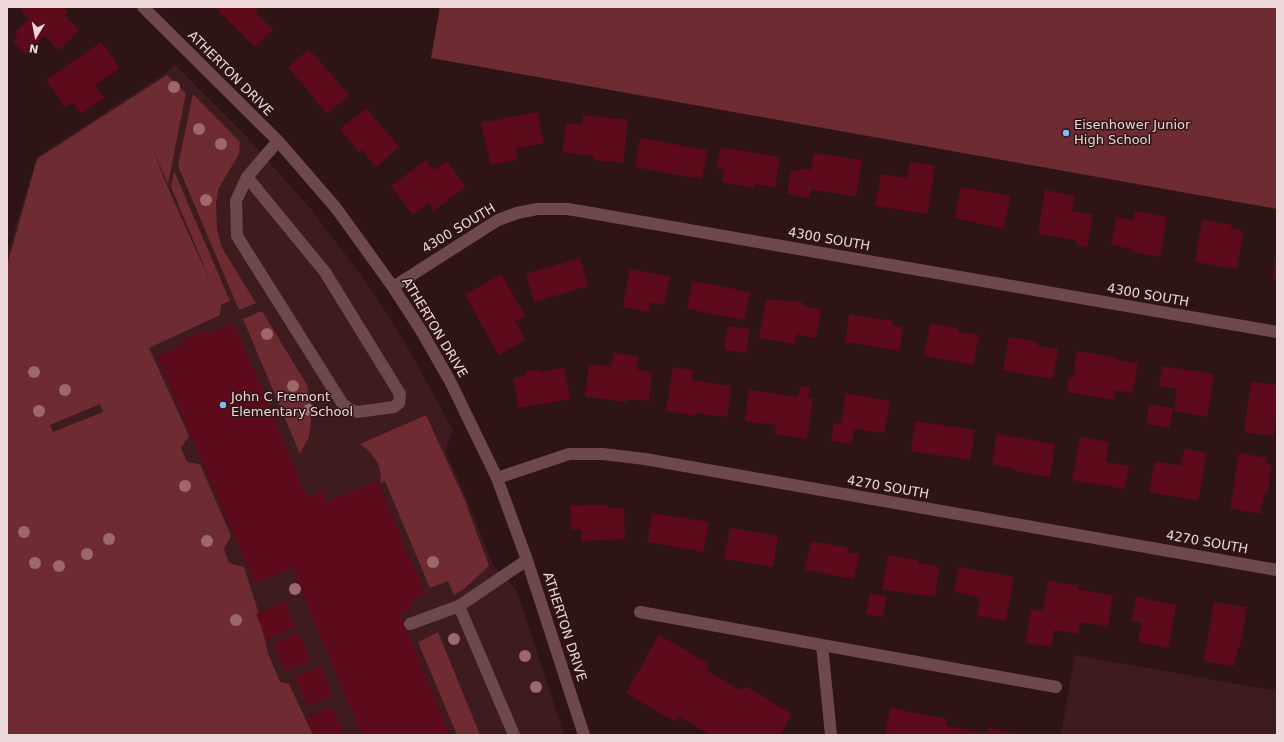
<!DOCTYPE html>
<html>
<head>
<meta charset="utf-8">
<style>
  body { margin:0 }
  #map { position:relative; width:1284px; height:742px; overflow:hidden; background:#2f1416; font-family:"DejaVu Sans",sans-serif }
  canvas { display:block }
  .frame { position:absolute; inset:0; border:8px solid #edd8d9; pointer-events:none }
  .north { position:absolute; left:16px; top:16px; width:40px; height:40px; -webkit-text-stroke:3px #2f1416; paint-order:stroke; rotate:190deg; font-size:11px; font-weight:700; line-height:16px; text-align:center; color:#edd8d9 }
  .north::after { content:''; display:block; margin:auto; width:14px; height:18px; background:#edd8d9; clip-path:polygon(50% 0,100% 100%,50% 72%,0 100%) }
</style>
</head>
<body>
<div id="map">
<canvas width="1284" height="742"></canvas>
<div class="frame"></div>
<div class="north">N</div>
</div>
<script>
const ctx = document.querySelector('canvas').getContext('2d');
ctx.lineJoin = 'round';
function fill(path, color) { ctx.fillStyle = color; ctx.fill(path, 'evenodd'); }
const poly = rows => new Path2D(rows.map(r => 'M' + r).join(''));
function trace(path, color, width, dash) { ctx.strokeStyle = color; ctx.lineWidth = width; ctx.lineCap = dash ? 'butt' : 'round'; ctx.setLineDash(dash || []); ctx.stroke(path); }
function write(font, color, halo, rows, align = 'center') {
  ctx.font = font + ' "DejaVu Sans",sans-serif'; ctx.lineWidth = 3; ctx.setLineDash([]); ctx.textBaseline = 'middle'; ctx.strokeStyle = halo; ctx.fillStyle = color; for (const [text, x, y, turn = 0] of rows) {
    ctx.save(); ctx.translate(x, y); ctx.rotate((+turn || 0) * Math.PI / 180); ctx.textAlign = isNaN(turn) ? turn : align; if (halo) ctx.strokeText(text, 0, 0); ctx.fillText(text, 0, 0); ctx.restore();
  }
}
fill(poly([
  [175,65,245,135,310,208,367,283,404,341,453,430,445,450,469,504,493,565,517,591,564,735,7,735,7,256,37,157,167,72],
  [1075,655,1277,691,1277,735,1061,735]
]), '#3e1b1e');
fill(poly([
  [440,7,1277,7,1277,209,431,58],
  [167,75,186,93,168,184,152,147,168,188,212,285,171,187,174,171,230,301,221,305,220,315,149,348,189,436,181,448,187,462,200,464,231,536,224,549,229,563,244,567,257,608,268,653,280,682,289,684,313,735,7,735,7,266,37,159],
  [100,404,103,412,53,432,50,425],
  [193,94,240,142,239,154,219,188,216,203,217,229,222,248,256,303,239,310,178,166],
  [262,311,307,385,311,405,311,421,309,437,300,454,243,319],
  [426,415,465,501,489,566,464,589,454,595,448,581,430,588,385,481,380,483,381,474,378,463,370,452,360,444],
  [438,632,480,735,457,735,418,642]
]), '#6e2b31');
fill(poly([
  [23,7,63,7,68,11,64,15,79,30,59,51,44,36,26,54,13,42,18,37,14,33,29,19,20,10],
  [214,7,254,7,258,12,256,13,273,30,255,47],
  [101,42,120,68,95,85,104,98,81,114,73,102,65,107,46,80],
  [309,49,349,95,327,114,288,67],
  [366,108,399,147,376,167,362,150,359,152,340,129],
  [537,112,544,143,516,148,518,160,491,165,481,123],
  [583,115,628,120,623,163,594,160,594,156,563,152,566,123,582,125],
  [640,138,707,150,702,179,635,167],
  [721,147,780,157,775,187,755,184,754,188,722,182,724,170,717,168],
  [814,153,862,160,856,197,811,189,809,198,787,194,791,170,798,171,799,168,811,170],
  [426,160,434,170,446,161,466,186,434,211,428,203,413,215,391,186],
  [910,162,935,166,927,214,875,206,881,174,907,178],
  [961,187,1010,196,1004,229,955,218],
  [1045,190,1075,196,1072,211,1093,215,1087,247,1076,245,1077,240,1038,234],
  [1135,211,1167,217,1160,257,1132,252,1132,249,1111,245,1116,217,1133,220],
  [1202,220,1232,225,1231,229,1243,231,1237,269,1195,262],
  [1276,255,1277,255,1277,279,1272,278],
  [580,258,588,286,534,302,526,274],
  [630,269,670,276,664,305,650,302,648,312,623,307],
  [501,274,525,316,515,321,525,340,499,355,465,295],
  [692,281,750,292,744,320,687,309],
  [766,299,802,302,802,306,821,309,816,338,796,334,795,344,759,338],
  [849,314,893,321,892,325,903,327,899,351,845,342],
  [234,323,307,497,322,491,327,502,378,481,425,594,411,601,414,607,400,613,450,735,362,735,292,568,255,584,157,356,184,344,182,340,204,330,207,335],
  [930,323,959,328,957,332,979,335,973,365,924,356],
  [728,326,750,329,746,353,724,350],
  [1009,337,1038,342,1038,346,1058,349,1053,379,1003,370],
  [1077,351,1117,358,1117,360,1138,363,1133,393,1115,390,1113,400,1067,392,1069,378,1073,379],
  [613,353,638,356,637,370,652,372,649,401,628,399,628,402,585,397,589,364,612,367],
  [1163,366,1214,374,1207,417,1174,411,1177,389,1159,386],
  [673,367,693,370,692,380,731,386,727,417,695,413,695,416,666,411],
  [564,368,570,399,519,408,513,378,526,376,526,372,538,369,539,372],
  [1251,381,1277,385,1277,413,1273,436,1244,432],
  [800,386,810,388,808,398,813,399,807,439,775,434,776,425,745,421,749,390,798,397],
  [846,393,890,401,884,433,854,429,851,444,831,441,834,423,841,424],
  [1149,404,1173,408,1169,428,1146,424],
  [915,421,975,430,970,460,911,451],
  [997,434,1055,444,1050,477,1011,470,1012,468,992,464],
  [1080,437,1109,442,1106,462,1129,466,1125,489,1072,480],
  [1184,449,1207,453,1198,501,1149,492,1155,461,1181,466],
  [1239,453,1267,458,1266,464,1272,465,1267,494,1264,494,1261,514,1230,509],
  [608,505,608,508,624,508,625,539,581,541,581,529,571,530,570,506],
  [652,513,709,522,703,552,647,542],
  [730,528,778,536,773,567,724,559],
  [811,541,848,548,847,552,859,554,854,579,805,570],
  [888,555,918,560,917,563,939,567,935,597,882,589],
  [959,567,1014,577,1006,621,977,616,980,597,954,592],
  [1048,581,1078,586,1077,589,1113,595,1108,626,1080,622,1078,634,1054,630,1051,647,1025,643,1031,609,1043,611],
  [870,593,886,596,883,617,866,614],
  [1136,597,1176,605,1168,648,1138,642,1142,622,1131,621],
  [285,601,296,627,267,640,256,614],
  [1214,602,1247,607,1240,647,1238,646,1234,666,1204,661],
  [298,632,311,661,285,672,273,643],
  [659,635,709,664,706,670,742,691,745,686,792,714,780,735,711,735,678,716,675,722,626,693],
  [321,666,333,696,307,706,295,677],
  [332,707,344,734,314,735,306,717],
  [890,708,947,719,946,726,987,733,988,728,1023,735,885,735]
]), '#5d0a1b');
trace(poly([
  [143,7,278,141,336,208,393,287,422,332,450,381,497,478,527,560,584,735],
  [247,177,325,272,400,394,399,403,394,407,357,412,349,409,342,403,237,236,236,201,247,177,278,141],
  [393,287,498,220,517,213,537,209,568,209,1277,332],
  [497,478,569,454,603,454,645,459,1277,570],
  [640,612,822,645,831,735],
  [410,624,459,606],
  [822,645,1056,687],
  [514,735,459,606,527,560]
]), '#6e494b', 12);
ctx.fillStyle = '#9c686a';
for (const [x, y] of [
  [174,87],
  [199,129],
  [221,144],
  [206,200],
  [267,334],
  [34,372],
  [293,386],
  [65,390],
  [309,410],
  [39,411],
  [185,486],
  [24,532],
  [109,539],
  [207,541],
  [87,554],
  [433,562],
  [35,563],
  [59,566],
  [295,589],
  [236,620],
  [454,639],
  [525,656],
  [536,687]
]) { ctx.beginPath(); ctx.arc(x, y, 6, 0, 2 * Math.PI); ctx.fill(); }
for (const [x, y, r, color] of [
  [1066,133,4,"#85bbfb"],
  [223,405,4,"#85bbfb"]
]) { const dot = new Path2D(); dot.arc(x, y, r, 0, 2 * Math.PI); ctx.fillStyle = color; ctx.fill(dot); trace(dot, '#2f1416', 1.5); }
write('13px', '#edd8d9', '#2f1416', [
  ["ATHERTON DRIVE",230,74,45],
  ["4300 SOUTH",459,229,-31],
  ["4300 SOUTH",829,240,10],
  ["4300 SOUTH",1148,296,10],
  ["ATHERTON DRIVE",434,328,59],
  ["4270 SOUTH",888,488,10],
  ["4270 SOUTH",1207,543,10],
  ["ATHERTON DRIVE",564,627,72]
]);
write('13px', '#edd8d9', '#2f1416', [
  ["Eisenhower Junior",1074,126],
  ["High School",1074,141],
  ["John C Fremont",231,398],
  ["Elementary School",231,413]
], 'left');
</script>
</body>
</html>
